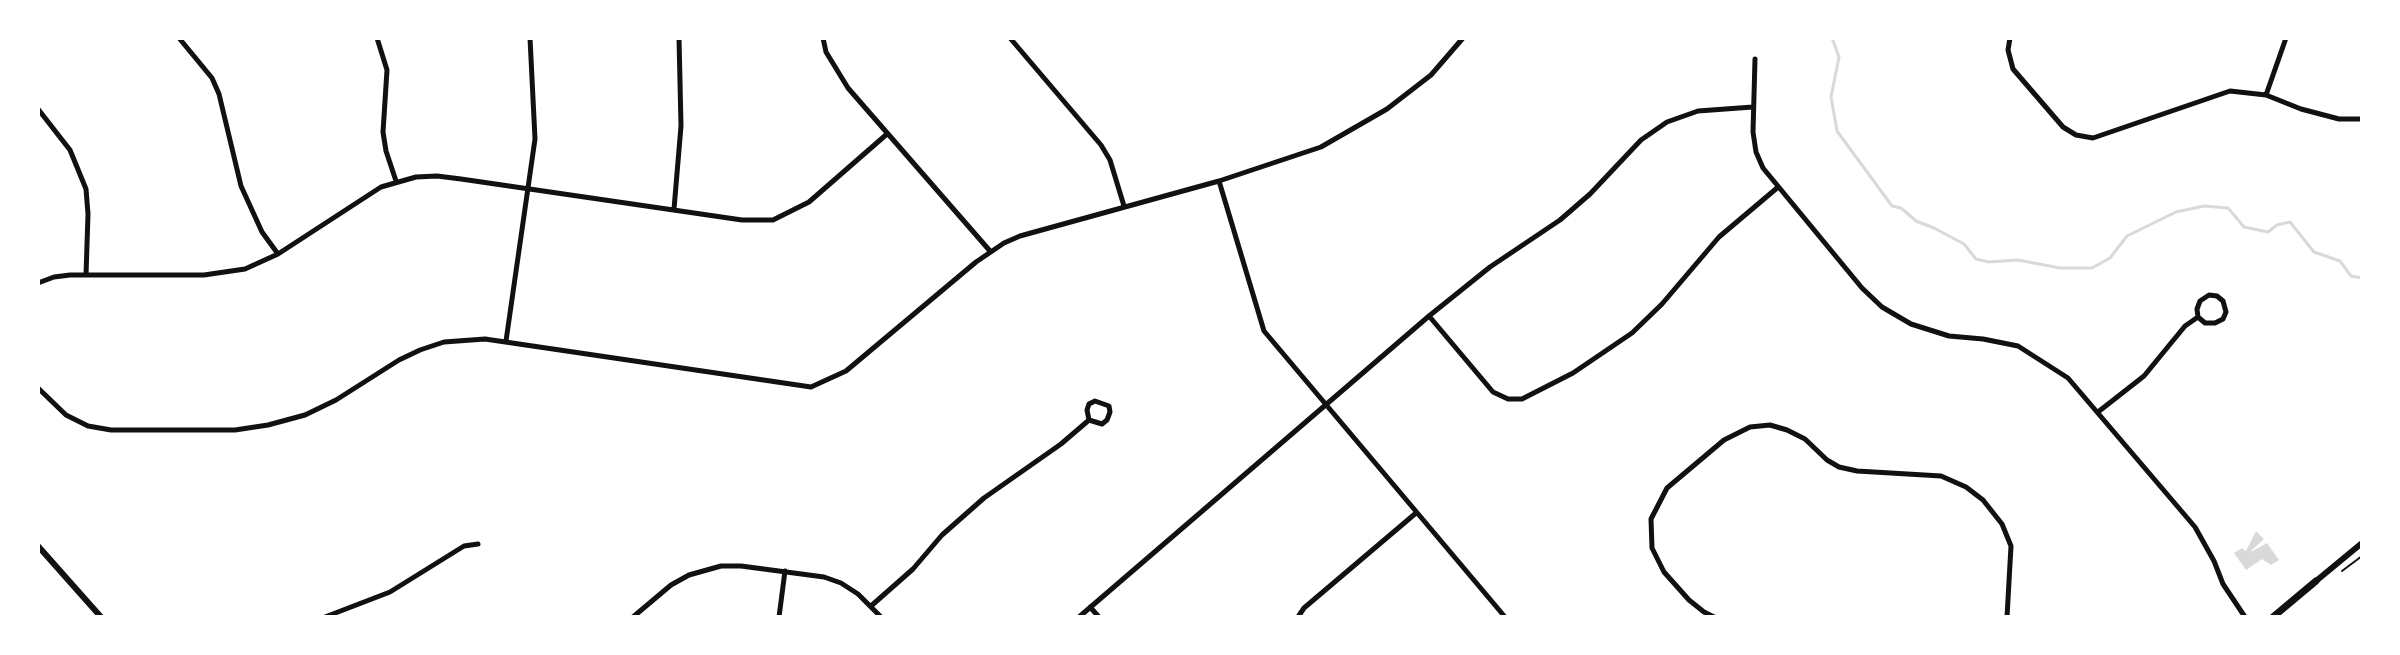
<!DOCTYPE html>
<html>
<head>
<meta charset="utf-8">
<style>
  body { margin:0 }
  #map { position:relative; width:2400px; height:655px; overflow:hidden; background:#fff; font-family:"IBM Plex Sans",sans-serif }
  canvas { display:block }
  .frame { position:absolute; inset:0; border:40px solid #fff; pointer-events:none }
</style>
</head>
<body>
<div id="map">
<canvas width="2400" height="655"></canvas>
<div class="frame"></div>
</div>
<script>
const ctx = document.querySelector('canvas').getContext('2d');
ctx.lineJoin = 'round';
function fill(path, color) { ctx.fillStyle = color; ctx.fill(path, 'evenodd'); }
const poly = rows => new Path2D(rows.map(r => 'M' + r).join(''));
function trace(path, color, width, dash) { ctx.strokeStyle = color; ctx.lineWidth = width; ctx.lineCap = dash ? 'butt' : 'round'; ctx.setLineDash(dash || []); ctx.stroke(path); }
fill(poly([
  [2256,531,2264,539,2249,553,2267,543,2279,560,2271,565,2262,559,2246,570,2234,553,2242,548,2246,551]
]), '#d9d9d9');
trace(poly([
  [1832,38,1839,57,1831,97,1837,131,1892,206,1901,208,1916,221,1934,228,1964,244,1976,259,1989,262,2018,260,2060,268,2092,268,2110,258,2127,236,2176,212,2204,206,2228,208,2244,227,2268,232,2277,225,2290,222,2314,252,2340,261,2351,276,2362,278]
]), '#d9d9d9', 3);
trace(poly([
  [2342,571,2362,556]
]), '#111', 2);
trace(poly([
  [179,38,212,78,219,94,241,186,262,232,278,254],
  [377,38,387,70,383,132,386,151,396,181],
  [823,38,826,52,848,88,990,251],
  [1010,38,1101,145,1110,160,1124,206],
  [2010,38,2008,50,2013,69,2063,127,2076,135,2093,138,2230,91,2266,95,2301,109,2339,119,2362,119],
  [1755,59,1753,132,1756,152,1763,168,1862,288,1882,307,1911,324,1949,336,1983,339,2018,346,2068,378,2195,527,2214,561,2223,584,2245,617],
  [2266,95,2286,38],
  [38,109,70,150,86,189,88,214,86,275],
  [1219,181,1264,331,1505,617],
  [674,209,681,126,679,38],
  [38,283,54,277,70,275,204,275,245,269,278,254,381,187,416,177,437,176,461,179,742,220,773,220,809,202,887,134],
  [1429,316,1493,392,1508,399,1522,399,1573,373,1632,333,1662,304,1719,237,1777,188],
  [506,341,535,139,530,38],
  [38,388,66,415,88,426,111,430,235,430,268,425,305,415,336,400,399,360,420,350,444,342,485,339,811,387,846,371,976,262,1004,243,1020,236,1219,181,1321,147,1387,109,1431,75,1463,38],
  [2098,412,2144,376,2185,326,2198,317,2205,323,2215,323,2223,319,2226,312,2223,301,2217,296,2209,295,2200,301,2197,309,2198,317],
  [871,606,913,569,942,535,984,498,1061,444,1089,420,1102,424,1107,420,1110,412,1109,406,1095,401,1089,404,1087,410,1089,420],
  [1090,607,1099,617],
  [325,617,390,592,464,546,478,544],
  [633,617,671,585,689,575,721,566,741,566,824,577,841,583,858,594,881,617],
  [779,617,785,571],
  [1079,617,1429,316,1490,267,1560,220,1590,194,1641,140,1667,122,1698,111,1753,107],
  [1298,617,1304,608,1416,513],
  [1714,617,1704,612,1689,600,1664,572,1652,548,1651,519,1667,488,1724,440,1750,427,1770,425,1787,430,1805,439,1827,460,1839,467,1857,471,1941,476,1966,487,1983,500,2002,524,2011,546,2007,617]
]), '#111', 5);
trace(poly([
  [38,546,101,617],
  [2316,581,2362,543]
]), '#111', 6);
trace(poly([
  [2273,617,2316,581]
]), '#111', 7);
</script>
</body>
</html>
